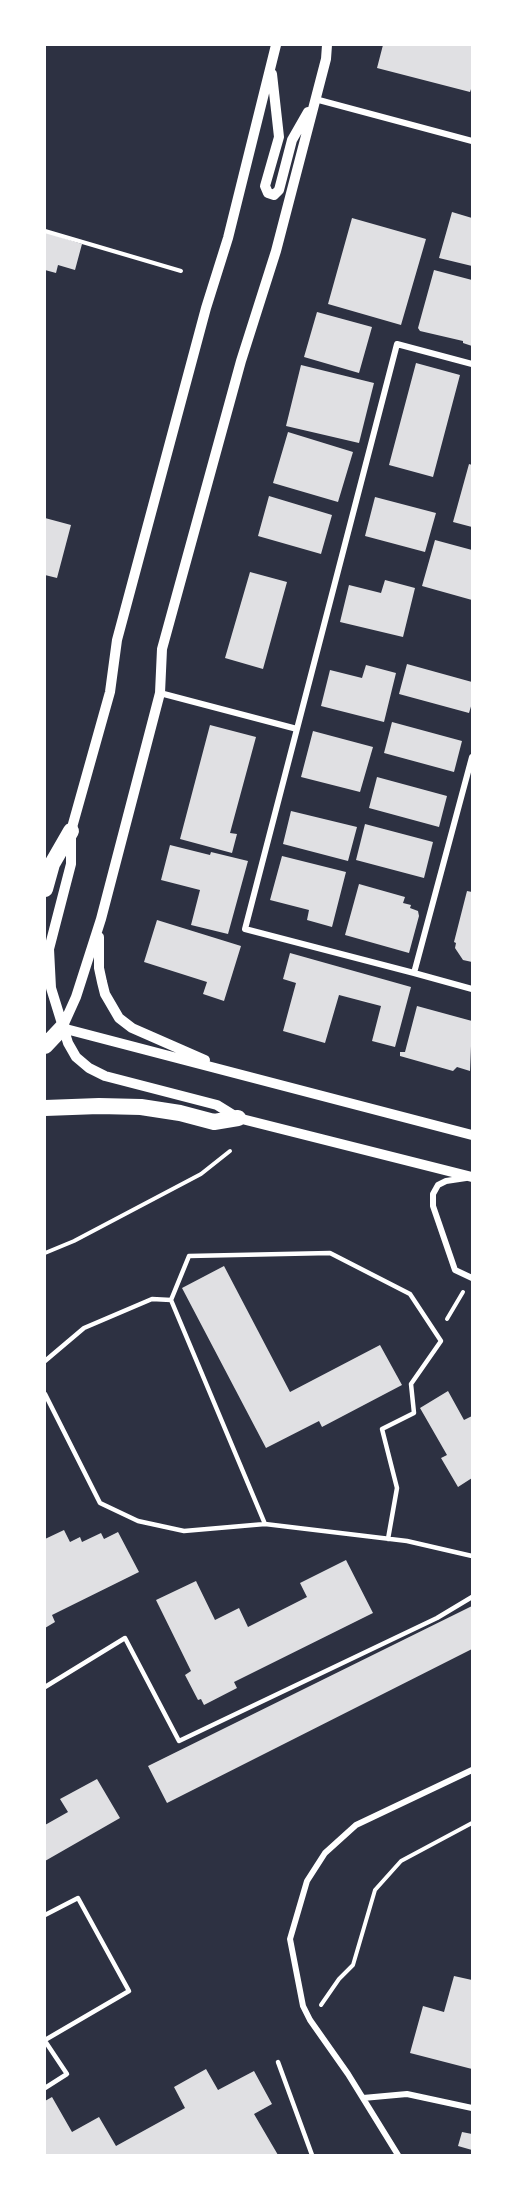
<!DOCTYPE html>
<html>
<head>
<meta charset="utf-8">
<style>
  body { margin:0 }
  #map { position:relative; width:517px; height:2200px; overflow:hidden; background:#2d3142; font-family:Helvetica,sans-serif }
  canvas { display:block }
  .frame { position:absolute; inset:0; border:46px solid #fff; pointer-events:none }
</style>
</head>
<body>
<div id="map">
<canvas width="517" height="2200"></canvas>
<div class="frame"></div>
</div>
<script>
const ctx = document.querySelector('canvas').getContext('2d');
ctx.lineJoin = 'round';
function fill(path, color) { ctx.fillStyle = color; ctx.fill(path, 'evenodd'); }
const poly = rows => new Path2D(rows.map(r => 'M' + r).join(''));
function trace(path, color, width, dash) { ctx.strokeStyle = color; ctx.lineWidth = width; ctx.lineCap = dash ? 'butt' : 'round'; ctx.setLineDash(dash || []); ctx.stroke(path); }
fill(poly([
  [383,45,472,45,472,86,470,92,377,68],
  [452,212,472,218,472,266,439,258],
  [352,218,426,239,401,325,328,304],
  [45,232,82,244,75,270,58,265,56,273,45,270],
  [434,270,472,280,472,346,463,343,463,341,420,331,418,328],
  [317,312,372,327,359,373,304,357],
  [416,363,460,375,433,477,389,465],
  [301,365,374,383,359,443,286,426],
  [288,432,353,452,338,502,273,483],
  [469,464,472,465,472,527,453,522],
  [269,496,332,515,321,554,258,536],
  [375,497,436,513,425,552,365,536],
  [45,518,71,525,57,578,45,575],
  [435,540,472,550,472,600,422,586],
  [250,572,287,582,263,669,225,658],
  [385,580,415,588,403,637,340,622,349,585,381,593],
  [407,664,472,682,472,703,469,713,399,694],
  [366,665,396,673,384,722,321,706,330,670,362,678],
  [392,722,462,741,454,772,384,753],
  [210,725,256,737,230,833,237,834,232,853,180,839],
  [313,731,373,747,360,792,301,777],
  [377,777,447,796,439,827,369,808],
  [291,811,357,827,348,861,283,844],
  [365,824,433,842,424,878,356,860],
  [170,845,210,855,211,852,248,861,228,934,191,925,200,890,161,880],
  [282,856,346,872,332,927,307,920,309,910,270,900],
  [359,884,405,897,403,903,411,905,410,908,418,911,419,916,409,953,345,935],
  [467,891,472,892,472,962,463,960,455,948,456,943,454,942],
  [157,920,241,946,224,1001,203,994,207,982,144,962],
  [290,953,411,987,395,1047,372,1041,381,1006,339,995,325,1043,283,1031,296,983,283,979],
  [417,1006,472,1021,470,1071,457,1067,453,1071,400,1056,400,1052,405,1052],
  [224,1266,290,1392,380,1345,402,1385,322,1427,319,1421,266,1448,182,1288],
  [448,1391,464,1420,472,1416,472,1478,458,1487,441,1458,447,1455,420,1408],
  [64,1530,70,1542,80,1537,82,1542,101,1533,104,1539,118,1532,139,1572,52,1615,55,1622,45,1628,45,1539],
  [346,1560,373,1613,234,1682,237,1688,204,1705,201,1699,198,1700,185,1675,191,1671,156,1600,196,1581,215,1620,239,1608,248,1627,307,1597,300,1583],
  [472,1606,472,1649,167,1803,148,1766],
  [97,1779,120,1818,45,1861,45,1825,68,1812,60,1799],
  [454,1976,472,1980,472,2069,410,2053,423,2006,444,2012],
  [206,2069,218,2090,254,2071,272,2104,254,2114,278,2155,45,2155,45,2101,52,2097,72,2132,99,2117,116,2146,185,2108,174,2087],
  [462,2132,472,2134,472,2150,458,2146]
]), '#e0e0e3');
trace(poly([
  [45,231,181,271],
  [45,1253,74,1241,201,1174,230,1151],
  [447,1319,463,1292],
  [321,2005,339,1979,353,1965,375,1890,401,1861,472,1823]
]), '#fff', 4);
trace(poly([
  [45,1361,84,1328,152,1299,171,1300],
  [45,1394,100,1503,138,1521,184,1531,265,1524],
  [388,1539,397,1488,382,1429,414,1413,411,1384,441,1341,410,1294,330,1253,189,1256,171,1300,265,1524,407,1541,472,1556],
  [45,1687,125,1638,179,1741,437,1618,472,1597],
  [45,1915,78,1898,129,1991,45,2040],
  [45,2041,67,2074,45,2088],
  [278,2062,312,2155]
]), '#fff', 4.5);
trace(poly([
  [315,99,472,141],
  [160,693,297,729],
  [472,757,414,973,472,989],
  [414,973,245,929,397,344,472,364],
  [466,1178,446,1181,438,1185,433,1194,433,1206,455,1270,472,1278],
  [363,2098,407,2094,472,2108],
  [398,2155,348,2074,310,2020,303,2006,290,1939,307,1881,325,1853,356,1825,472,1770]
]), '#fff', 6);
trace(poly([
  [276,45,228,238,206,308,117,640,110,692,71,831,71,864,49,949,51,988,68,1043,76,1057,89,1068,105,1076,217,1105,238,1118,472,1177],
  [327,45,326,59,276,251,241,361,162,649,160,693,101,919,76,997,62,1028,472,1135],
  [272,74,279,137,265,186,268,193,274,195,279,190,292,140,308,112],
  [99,937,99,968,102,982,105,994,119,1018,132,1028,205,1060]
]), '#fff', 10);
trace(poly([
  [45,889,52,864,71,831],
  [45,1046,62,1028],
  [45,1108,99,1106,141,1107,180,1113,214,1122,238,1118]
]), '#fff', 16);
</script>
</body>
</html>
